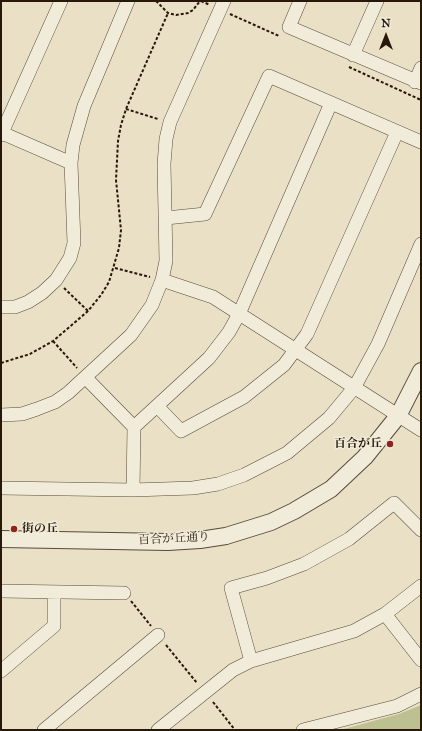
<!DOCTYPE html>
<html>
<head>
<meta charset="utf-8">
<style>
  body { margin:0 }
  #map { position:relative; width:422px; height:731px; overflow:hidden; background:#eae0c6; font-family:"IM FELL Great Primer",serif }
  canvas { display:block }
  .frame { position:absolute; inset:0; border:2px solid #27180a; pointer-events:none }
  .north { position:absolute; left:366px; top:16px; width:40px; height:40px; -webkit-text-stroke:3px #f1ebda; paint-order:stroke; rotate:0deg; font-size:11px; font-weight:700; line-height:16px; text-align:center; color:#27180a }
  .north::after { content:''; display:block; margin:auto; width:14px; height:18px; background:#27180a; clip-path:polygon(50% 0,100% 100%,50% 72%,0 100%) }
</style>
</head>
<body>
<div id="map">
<canvas width="422" height="731"></canvas>
<div class="frame"></div>
<div class="north">N</div>
</div>
<script>
const ctx = document.querySelector('canvas').getContext('2d');
ctx.lineJoin = 'round';
function fill(path, color) { ctx.fillStyle = color; ctx.fill(path, 'evenodd'); }
const poly = rows => new Path2D(rows.map(r => 'M' + r).join(''));
function trace(path, color, width, dash) { ctx.strokeStyle = color; ctx.lineWidth = width; ctx.lineCap = dash ? 'butt' : 'round'; ctx.setLineDash(dash || []); ctx.stroke(path); }
function write(font, color, halo, rows, align = 'center') {
  ctx.font = font + ' "IM FELL Great Primer","Noto Serif JP",serif'; ctx.lineWidth = 3; ctx.setLineDash([]); ctx.textBaseline = 'middle'; ctx.strokeStyle = halo; ctx.fillStyle = color; for (const [text, x, y, turn = 0] of rows) {
    ctx.save(); ctx.translate(x, y); ctx.rotate((+turn || 0) * Math.PI / 180); ctx.textAlign = isNaN(turn) ? turn : align; if (halo) ctx.strokeText(text, 0, 0); ctx.fillText(text, 0, 0); ctx.restore();
  }
}
fill(poly([
  [421,705,421,730,340,730,399,714]
]), '#bdc091');
const minor = poly([
  [300,1,289,27,421,83],
  [353,55,377,1],
  [415,82,421,68],
  [2,133,71,163],
  [1,135,61,1],
  [166,218,205,214,269,76,421,142],
  [162,280,213,297,421,430],
  [1,307,15,307,28,302,42,293,56,280,70,258,74,243,71,163,73,145,84,106,128,1],
  [86,378,134,427,133,490],
  [157,406,181,431,244,397,284,365,307,334,397,132],
  [1,415,22,414,37,409,55,402,68,393,131,335,152,305,162,280,166,261,164,164,166,139,170,122,224,1],
  [134,427,209,358,229,332,239,314,331,103],
  [1,488,133,490,193,488,218,484,244,475,287,453,329,418,354,388,378,344,421,244],
  [1,591,124,593],
  [385,614,421,660],
  [251,661,231,588,267,578,304,564,349,539,394,503,421,530],
  [1,671,54,626,54,592],
  [44,730,158,635],
  [158,730,233,670,251,661,354,631,385,614,421,586],
  [303,730,397,706,421,694]
]);
const tertiary = poly([
  [1,539,168,542,200,540,226,536,271,522,294,511,331,489,365,457,398,416,421,371]
]);
trace(minor, '#584a39', 14);
trace(tertiary, '#584a39', 18);
trace(poly([
  [156,1,168,13,176,15,188,13,193,10,200,1],
  [201,1,210,5],
  [230,14,279,36],
  [349,67,421,100],
  [126,109,158,119],
  [115,268,150,277],
  [64,288,88,311],
  [53,341,77,368],
  [1,363,30,354,53,341,88,311,101,295,109,282,119,248,121,230,116,180,118,141,121,125,126,109,168,13],
  [131,601,151,626],
  [166,645,197,683],
  [213,702,235,730]
]), '#27180a', 2, [3, 2]);
trace(minor, '#f1ebda', 13);
trace(tertiary, '#f1ebda', 16);
for (const [x, y, r, color] of [
  [390,444,4,"#8f2418"],
  [14,529,4,"#8f2418"]
]) { const dot = new Path2D(); dot.arc(x, y, r, 0, 2 * Math.PI); ctx.fillStyle = color; ctx.fill(dot); trace(dot, '#f1ebda', 1.5); }
write('bold 12px', '#27180a', '#f1ebda', [
  ["百合が丘",382,444],
  ["街の丘",22,529,"left"]
], 'right');
write('12px', '#27180a', '#f1ebda', [
  ["百合が丘通り",174,539,-3]
]);
</script>
</body>
</html>
